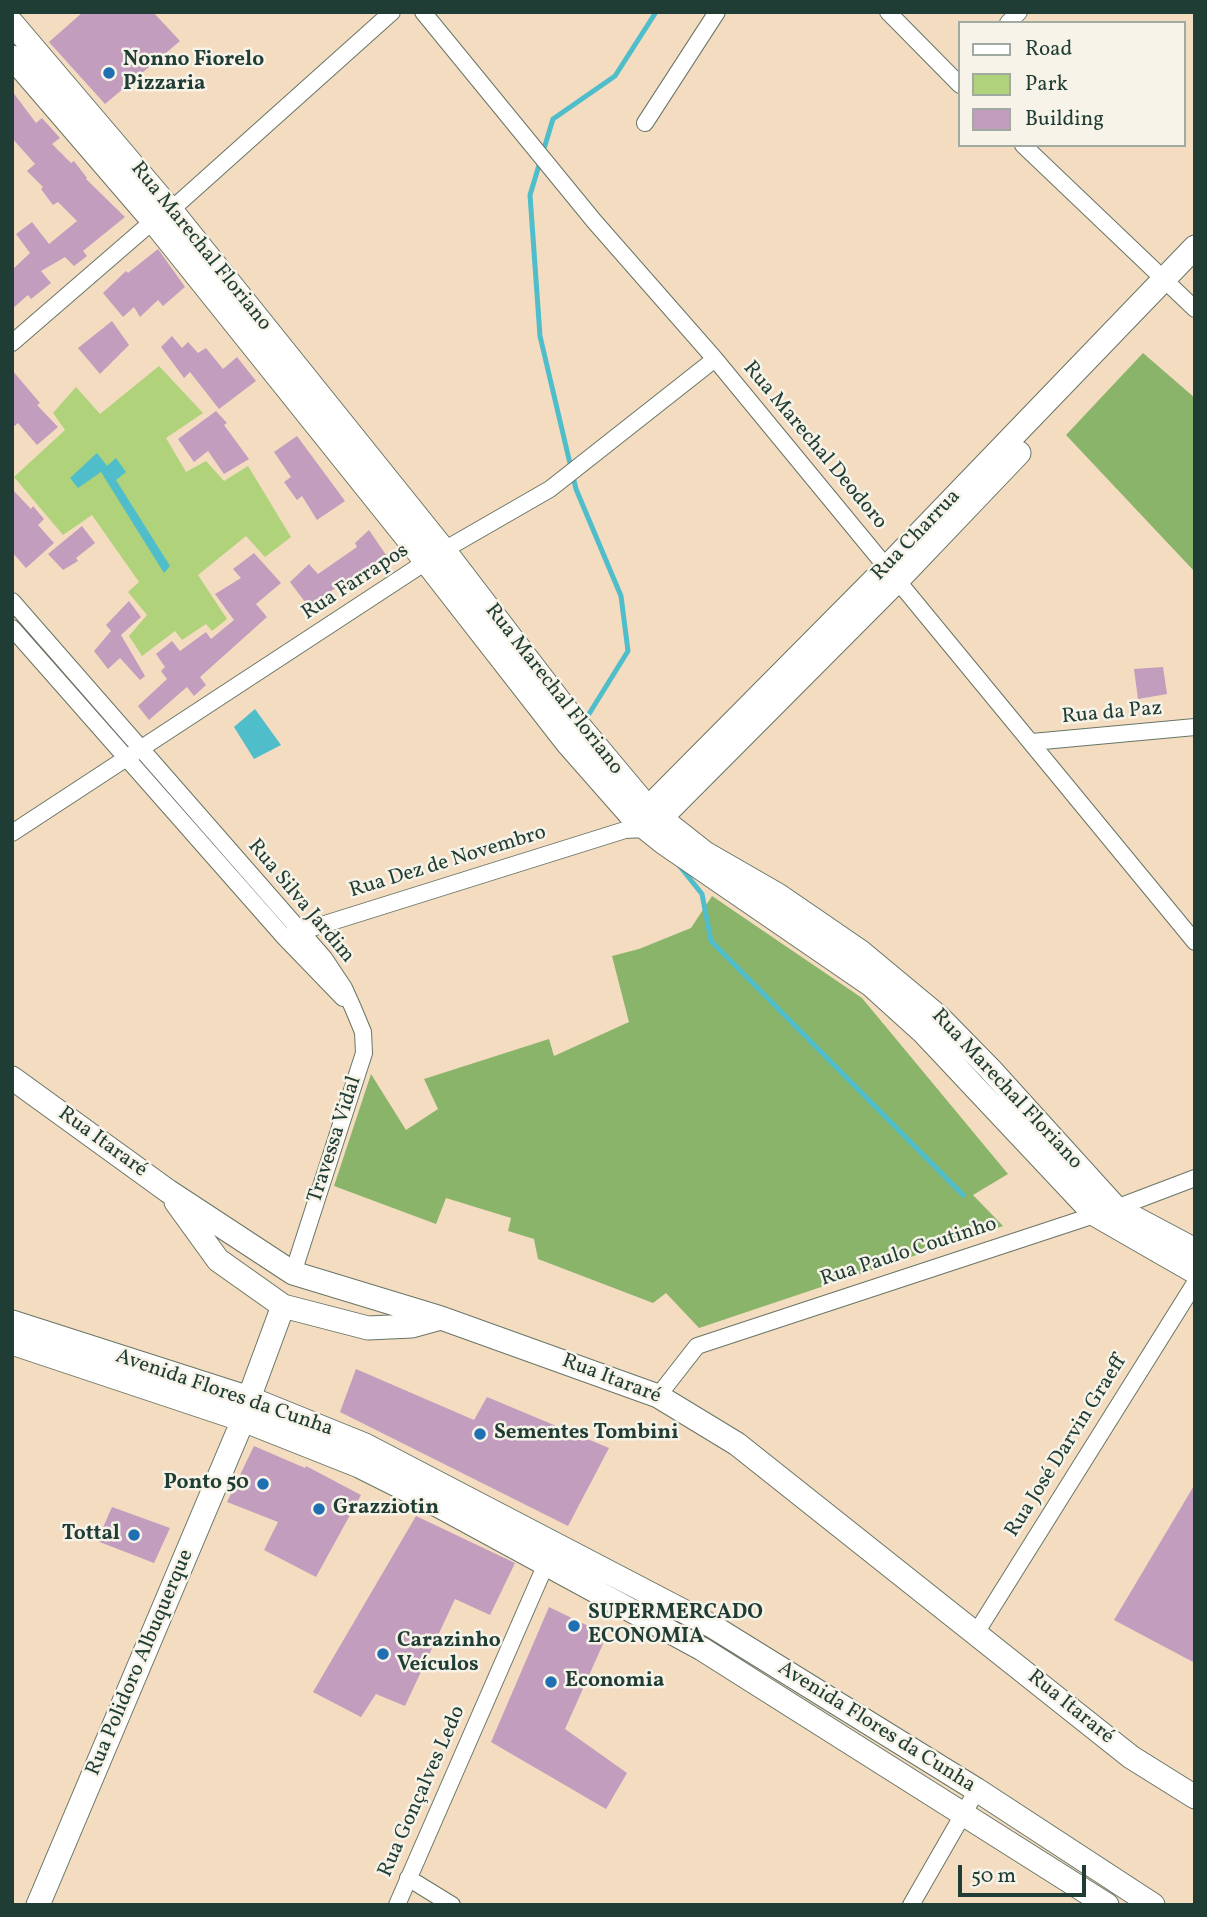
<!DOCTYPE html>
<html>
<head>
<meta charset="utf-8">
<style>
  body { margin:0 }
  #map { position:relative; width:1207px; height:1917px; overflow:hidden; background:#f3dcc0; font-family:Vollkorn,serif }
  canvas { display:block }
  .frame { position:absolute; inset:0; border:14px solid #1f3d34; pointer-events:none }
  .legend { position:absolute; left:958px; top:21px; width:228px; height:126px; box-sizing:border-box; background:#f7f3e8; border:2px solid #a1aaa0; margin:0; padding:9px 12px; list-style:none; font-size:21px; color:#1f3d34 }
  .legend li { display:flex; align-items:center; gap:14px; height:35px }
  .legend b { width:35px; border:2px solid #a1aaa0 }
  .scale { position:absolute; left:958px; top:1865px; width:128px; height:32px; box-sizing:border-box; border:4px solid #1f3d34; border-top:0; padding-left:9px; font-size:21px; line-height:24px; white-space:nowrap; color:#1f3d34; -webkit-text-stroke:5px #f7f3e8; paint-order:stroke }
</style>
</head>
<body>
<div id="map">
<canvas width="1207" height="1917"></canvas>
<div class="frame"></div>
<ul class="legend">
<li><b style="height:9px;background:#fff"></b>Road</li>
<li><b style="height:19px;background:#afd27b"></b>Park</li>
<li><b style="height:19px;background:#c29dbe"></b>Building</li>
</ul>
<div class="scale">50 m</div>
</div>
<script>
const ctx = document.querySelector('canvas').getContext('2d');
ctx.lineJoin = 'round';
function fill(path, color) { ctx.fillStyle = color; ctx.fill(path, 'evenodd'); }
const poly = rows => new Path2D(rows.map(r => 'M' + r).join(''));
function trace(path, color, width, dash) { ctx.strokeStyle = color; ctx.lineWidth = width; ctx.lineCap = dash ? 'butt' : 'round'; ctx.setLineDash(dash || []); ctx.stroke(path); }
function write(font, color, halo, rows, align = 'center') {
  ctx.font = font + ' Vollkorn,serif'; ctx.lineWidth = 5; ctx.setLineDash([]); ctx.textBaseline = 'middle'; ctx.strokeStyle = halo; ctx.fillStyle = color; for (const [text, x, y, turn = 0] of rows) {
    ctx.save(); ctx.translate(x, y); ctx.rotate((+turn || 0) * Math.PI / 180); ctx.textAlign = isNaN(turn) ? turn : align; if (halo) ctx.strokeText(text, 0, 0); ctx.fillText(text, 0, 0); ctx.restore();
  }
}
fill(poly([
  [159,366,203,413,166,438,186,472,206,461,224,481,248,466,291,537,265,557,246,536,198,575,227,619,212,631,206,624,182,640,175,631,142,656,129,636,147,615,128,592,139,582,92,515,63,535,14,477,65,430,53,413,76,387,100,414]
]), '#afd27b');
fill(poly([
  [1143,353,1195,398,1195,572,1066,435],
  [712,896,862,998,1008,1174,973,1195,1003,1226,699,1328,666,1293,653,1303,538,1259,534,1239,508,1231,511,1218,446,1198,436,1224,334,1186,371,1074,406,1130,438,1109,424,1079,549,1039,554,1056,629,1022,612,956,639,949,691,928]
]), '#8bb46b');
fill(poly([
  [97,453,107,466,116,458,126,472,116,480,170,566,164,573,101,472,78,488,70,478],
  [255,709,281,745,254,759,234,727]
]), '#50bdca');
trace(poly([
  [543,152,553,119,615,76,656,12],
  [540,162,530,195,540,336,576,489,621,596,628,651,584,722],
  [678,864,702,894,711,941,963,1195]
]), '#50bdca', 5);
fill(poly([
  [83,12,153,12,180,41,105,104,49,42],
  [12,91,36,123,42,118,60,138,52,144,71,163,74,161,87,178,86,179,125,217,83,251,87,256,74,266,65,257,41,271,51,283,31,299,28,295,12,309,12,270,30,253,16,234,32,222,49,244,77,221,58,202,53,205,41,189,43,187,27,171,35,164,12,138],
  [158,249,185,287,163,306,158,300,140,317,134,307,123,317,103,293,126,271,128,273],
  [112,321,129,345,100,374,78,348],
  [172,336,182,348,188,342,198,353,206,348,223,369,237,357,256,381,219,409,190,372,184,378,161,347],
  [12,370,40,403,37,405,58,427,37,445,18,423,12,428],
  [216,411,227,423,224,425,249,459,224,474,208,451,194,462,178,439],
  [297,436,345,501,317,520,302,496,297,500,284,482,291,477,274,452],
  [12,489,31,509,33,506,44,519,38,525,54,543,26,568,12,552],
  [82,526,95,543,76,558,78,561,63,570,48,554],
  [369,530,386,555,331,591,333,593,311,610,290,582,309,564,318,574,357,547,355,543],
  [254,553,281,583,256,604,267,617,200,677,206,685,194,696,187,687,149,720,138,706,167,679,161,671,165,667,156,654,172,641,180,651,206,632,211,639,234,620,215,594,241,578,233,569],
  [129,601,141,617,121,635,145,676,140,680,120,658,108,669,94,651,111,631,106,625],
  [1163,667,1167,694,1138,699,1134,669],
  [356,1369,474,1420,487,1397,609,1448,568,1526,340,1412],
  [254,1446,305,1468,306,1466,361,1495,316,1577,264,1550,278,1522,227,1502],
  [1195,1484,1195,1663,1114,1620],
  [112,1507,170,1528,154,1563,97,1541],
  [416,1516,515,1563,490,1615,455,1599,405,1706,376,1694,361,1717,313,1692],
  [549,1607,607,1635,565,1729,627,1773,606,1809,491,1742]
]), '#c29dbe');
const street = poly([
  [423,12,594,221,715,359,1195,942],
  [888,12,960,85],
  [1008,23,1019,12],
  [645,123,717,12],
  [1023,145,1195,309],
  [12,343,153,221,171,210,392,12],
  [12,601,324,958,344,988,353,1008,363,1032,364,1053,293,1273],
  [12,628,285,938,343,998],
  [1032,742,1195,727],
  [12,833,444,550,550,489,715,359],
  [293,934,625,830,646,829],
  [658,1396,697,1346,1116,1208,1195,1178],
  [976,1633,1195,1283],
  [408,1878,452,1905],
  [397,1905,549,1557],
  [911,1905,977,1790]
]);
const secondary = poly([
  [12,23,171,210,444,550,571,716,648,808,705,853,778,895,861,952,938,1016,990,1069,1116,1208,1195,1250],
  [12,57,153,221,427,563,568,744,634,819,664,843,871,985,923,1032,1094,1214,1195,1272],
  [636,817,648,808,887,567,1195,247],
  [649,826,660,819,898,580,1019,453],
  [12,1078,168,1191,293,1273,441,1318,658,1396,737,1444,1131,1757,1195,1797],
  [176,1202,218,1260,283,1306,368,1328,412,1326,441,1318],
  [12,1322,249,1398,365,1445,712,1626,977,1790,1153,1905],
  [12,1343,243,1420,359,1466,439,1506,702,1649,1107,1905],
  [38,1905,243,1420,249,1398,283,1306]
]);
trace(street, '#697565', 18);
trace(secondary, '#697565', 25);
trace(street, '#fff', 16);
trace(secondary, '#fff', 23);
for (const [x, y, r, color] of [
  [109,73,7,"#1f6fb2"],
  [480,1434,7,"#1f6fb2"],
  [263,1484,7,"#1f6fb2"],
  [319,1509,7,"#1f6fb2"],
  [134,1535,7,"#1f6fb2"],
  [574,1626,7,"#1f6fb2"],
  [383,1654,7,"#1f6fb2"],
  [551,1682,7,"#1f6fb2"]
]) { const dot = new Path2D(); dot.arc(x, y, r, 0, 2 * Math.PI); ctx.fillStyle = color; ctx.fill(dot); trace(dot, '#f7f3e8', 2.5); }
write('bold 21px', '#1f3d34', '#f7f3e8', [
  ["Nonno Fiorelo",123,61],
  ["Pizzaria",123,85],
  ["Sementes Tombini",494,1434],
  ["Ponto 50",249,1484,"right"],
  ["Grazziotin",333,1509],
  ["Tottal",120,1535,"right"],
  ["SUPERMERCADO",588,1614],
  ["ECONOMIA",588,1638],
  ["Carazinho",397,1642],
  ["Veículos",397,1666],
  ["Economia",565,1682]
], 'left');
write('21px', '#1f3d34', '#f7f3e8', [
  ["Rua Marechal Floriano",200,247,51],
  ["Rua Marechal Deodoro",814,446,50],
  ["Rua Charrua",917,536,-46],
  ["Rua Farrapos",356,583,-33],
  ["Rua Marechal Floriano",553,690,52],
  ["Rua da Paz",1112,714,-5],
  ["Rua Dez de Novembro",448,863,-17],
  ["Rua Silva Jardim",300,902,50],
  ["Rua Marechal Floriano",1006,1090,47],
  ["Travessa Vidal",336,1140,-72],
  ["Rua Itararé",102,1143,36],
  ["Rua Paulo Coutinho",909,1253,-18],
  ["Rua Itararé",611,1380,21],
  ["Avenida Flores da Cunha",224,1394,19],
  ["Rua José Darvin Graeff",1067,1447,-58],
  ["Rua Polidoro Albuquerque",141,1663,-67],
  ["Rua Itararé",1070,1708,39],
  ["Avenida Flores da Cunha",876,1728,32],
  ["Rua Gonçalves Ledo",423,1792,-66]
]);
</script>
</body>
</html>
